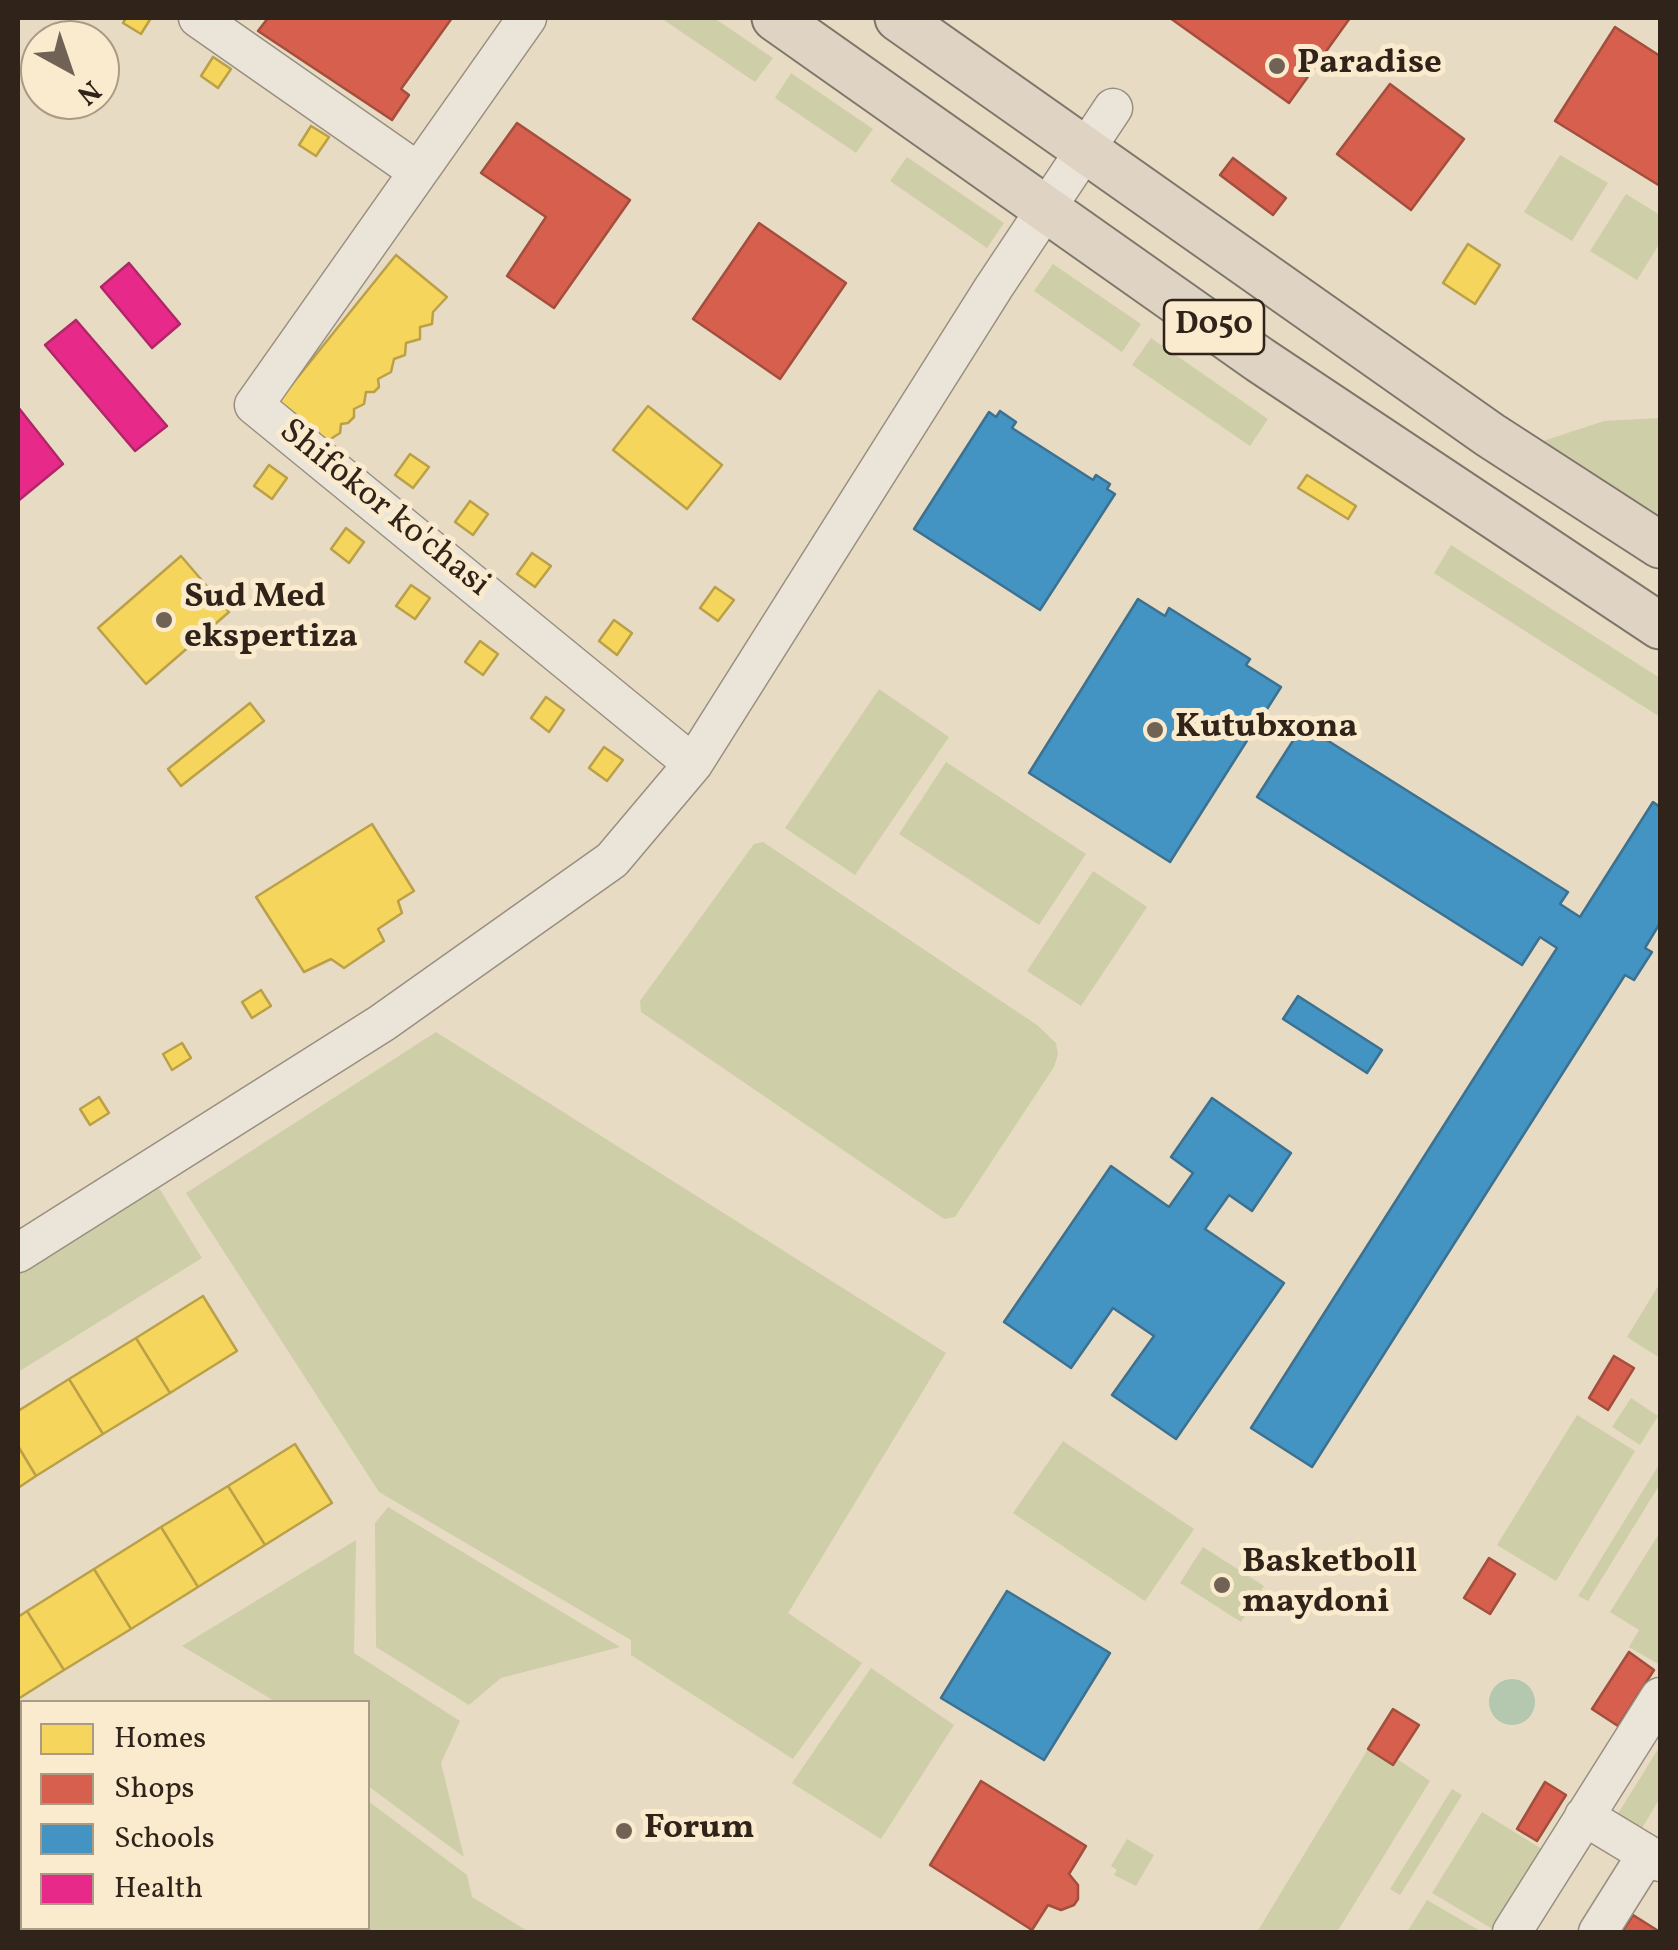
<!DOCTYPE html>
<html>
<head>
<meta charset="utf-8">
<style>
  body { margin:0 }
  #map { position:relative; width:1678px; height:1950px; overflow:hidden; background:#e8dbc3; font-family:Vollkorn,serif }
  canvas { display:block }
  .frame { position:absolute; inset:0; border:20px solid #2f231a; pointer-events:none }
  .legend { position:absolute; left:20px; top:1700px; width:350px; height:230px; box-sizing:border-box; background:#faebce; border:2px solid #a99b86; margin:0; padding:12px 18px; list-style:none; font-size:30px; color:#2f231a }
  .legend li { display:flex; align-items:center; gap:20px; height:50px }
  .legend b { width:50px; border:2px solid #a99b86 }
  .north { position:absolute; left:20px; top:20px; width:100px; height:100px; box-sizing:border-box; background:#faebce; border:2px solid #a99b86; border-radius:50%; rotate:140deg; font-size:28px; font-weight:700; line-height:40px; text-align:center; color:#2f231a }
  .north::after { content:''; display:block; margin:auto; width:35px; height:45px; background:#706355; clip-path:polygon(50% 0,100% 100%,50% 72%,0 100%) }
</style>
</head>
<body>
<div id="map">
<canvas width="1678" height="1950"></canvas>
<div class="frame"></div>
<ul class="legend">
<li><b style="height:28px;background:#f6d55c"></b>Homes</li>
<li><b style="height:28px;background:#d6604d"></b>Shops</li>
<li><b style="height:28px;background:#4393c3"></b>Schools</li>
<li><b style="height:28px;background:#e7298a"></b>Health</li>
</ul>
<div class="north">N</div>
</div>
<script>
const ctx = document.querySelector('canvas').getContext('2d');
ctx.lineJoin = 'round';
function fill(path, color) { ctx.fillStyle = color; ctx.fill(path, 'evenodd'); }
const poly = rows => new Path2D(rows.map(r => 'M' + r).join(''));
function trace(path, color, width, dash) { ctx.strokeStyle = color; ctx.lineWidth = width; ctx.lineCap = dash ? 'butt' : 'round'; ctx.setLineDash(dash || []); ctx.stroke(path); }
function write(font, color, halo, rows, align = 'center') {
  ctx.font = font + ' Vollkorn,serif'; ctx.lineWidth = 10; ctx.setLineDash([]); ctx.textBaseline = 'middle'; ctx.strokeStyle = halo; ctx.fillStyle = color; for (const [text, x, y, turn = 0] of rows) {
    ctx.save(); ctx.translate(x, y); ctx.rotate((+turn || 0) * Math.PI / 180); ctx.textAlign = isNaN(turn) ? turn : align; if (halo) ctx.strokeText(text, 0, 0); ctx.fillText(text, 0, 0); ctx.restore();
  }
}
fill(poly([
  [661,18,714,18,773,58,755,82],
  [791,73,873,129,856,153,775,98],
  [1560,155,1608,183,1572,241,1524,212],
  [907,157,1004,223,987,248,890,181],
  [1626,194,1660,215,1660,243,1637,280,1590,251],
  [1053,264,1141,324,1122,352,1034,291],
  [1151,338,1268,419,1250,446,1132,365],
  [1660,418,1660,517,1540,442,1604,421],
  [1451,545,1660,678,1660,717,1434,573],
  [879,689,949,737,855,875,785,828],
  [946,762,1086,854,1039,925,899,834],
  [763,842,1037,1025,1056,1043,1058,1054,1054,1067,955,1217,944,1219,641,1012,640,1001,754,844],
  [1093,871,1147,907,1081,1006,1027,971],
  [436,1032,946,1353,788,1613,862,1663,793,1759,631,1655,631,1640,379,1492,186,1193],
  [157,1185,202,1258,18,1372,18,1272],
  [1660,1283,1660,1358,1627,1337],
  [1631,1398,1658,1416,1640,1445,1612,1427],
  [1577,1415,1635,1451,1556,1581,1497,1545],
  [1063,1441,1194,1529,1145,1601,1013,1513],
  [1660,1463,1660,1484,1588,1601,1578,1596],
  [388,1507,620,1647,501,1678,469,1705,376,1647,375,1523],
  [1660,1532,1660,1665,1629,1647,1639,1630,1610,1612],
  [356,1540,354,1653,460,1721,441,1763,464,1857,368,1786,368,1702,276,1702,182,1646],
  [1203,1547,1264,1586,1241,1622,1180,1583],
  [871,1668,954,1725,881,1839,792,1783],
  [1660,1746,1660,1798,1639,1833,1614,1820],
  [1368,1749,1392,1765,1397,1759,1430,1781,1337,1932,1257,1932],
  [1452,1789,1462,1795,1400,1895,1390,1889],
  [368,1801,467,1875,472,1897,529,1932,229,1932,232,1928,368,1928],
  [1482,1812,1545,1851,1496,1931,1432,1893],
  [1127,1839,1154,1855,1136,1886,1114,1875,1117,1870,1111,1866],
  [1427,1900,1482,1932,1407,1932]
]), '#cecea8');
fill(poly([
  '1489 1702a23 23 0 1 1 46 0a23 23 0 1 1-46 0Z'
]), '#b4c7af');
const homes = poly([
  [126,18,151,18,141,34,123,23,126,18],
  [213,57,231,69,218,88,201,76,213,57],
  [311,126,329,137,316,156,299,145,311,126],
  [1468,244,1500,265,1475,304,1443,283,1468,244],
  [396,255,447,297,433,312,432,324,420,327,420,339,406,343,405,355,394,359,391,372,378,379,379,387,374,392,366,392,364,404,354,409,354,417,348,423,341,424,340,433,326,442,277,403,396,255],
  [648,406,722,465,687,509,613,450,648,406],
  [410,454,429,467,413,488,395,475,410,454],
  [269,465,287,478,272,499,254,486,269,465],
  [1307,475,1356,506,1348,519,1298,488,1307,475],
  [470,501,488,514,473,535,455,522,470,501],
  [346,528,364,542,349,563,331,549,346,528],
  [532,553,551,566,535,587,517,574,532,553],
  [181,556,229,612,146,684,98,628,181,556],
  [411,585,430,598,415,619,396,606,411,585],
  [715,587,734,600,718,621,700,608,715,587],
  [614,620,632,633,617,655,599,641,614,620],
  [480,641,498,654,483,675,465,662,480,641],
  [546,697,564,710,549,732,531,718,546,697],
  [250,703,264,721,181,786,168,769,250,703],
  [604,747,623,760,607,781,589,768,604,747],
  [372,824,414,891,398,901,402,913,378,929,384,941,344,968,331,959,304,972,256,897,372,824],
  [261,990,271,1006,252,1018,242,1002,261,990],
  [182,1043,191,1058,172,1070,163,1054,182,1043],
  [99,1097,109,1113,90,1125,80,1109,99,1097],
  [203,1296,237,1351,170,1393,136,1338,203,1296],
  [136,1338,170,1393,103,1434,69,1379,136,1338],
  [69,1379,103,1434,36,1476,18,1446,18,1411,69,1379],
  [295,1444,332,1503,265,1545,228,1486,295,1444],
  [18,1446,36,1476,18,1488,18,1446],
  [228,1486,265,1545,198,1587,161,1527,228,1486],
  [161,1527,198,1587,131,1629,94,1569,161,1527],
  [94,1569,131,1629,64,1670,27,1611,94,1569],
  [27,1611,64,1670,18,1699,18,1617,27,1611]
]);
fill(homes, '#f6d55c');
trace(homes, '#baa048', 2.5);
const shops = poly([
  [268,18,452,18,401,89,409,95,392,120,258,31,268,18],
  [1170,18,1350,18,1289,103,1170,18],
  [1615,27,1660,56,1660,186,1555,121,1615,27],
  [1390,84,1464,139,1411,210,1337,154,1390,84],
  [517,123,630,200,554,308,507,276,546,217,481,173,517,123],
  [1233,158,1286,198,1273,215,1220,175,1233,158],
  [759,223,846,283,780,379,693,319,759,223],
  [1614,1356,1634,1368,1608,1410,1589,1398,1614,1356],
  [1489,1558,1515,1574,1490,1614,1464,1598,1489,1558],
  [1629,1652,1654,1670,1618,1726,1592,1709,1629,1652],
  [1393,1709,1419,1725,1393,1765,1368,1749,1393,1709],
  [981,1781,1086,1846,1069,1874,1078,1885,1078,1899,1074,1905,1061,1910,1048,1905,1032,1930,930,1865,981,1781],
  [1545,1782,1566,1795,1537,1841,1517,1829,1545,1782],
  [1633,1915,1660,1932,1622,1932,1633,1915]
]);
fill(shops, '#d6604d');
trace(shops, '#a44e3e', 2.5);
const schools = poly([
  [1000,411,1016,422,1012,428,1093,480,1096,475,1110,484,1107,489,1115,494,1040,610,914,529,989,412,996,417,1000,411],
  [1138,599,1165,616,1169,608,1250,659,1246,665,1281,687,1170,862,1029,773,1138,599],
  [1303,725,1568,892,1560,904,1580,917,1653,802,1660,807,1660,923,1645,948,1652,952,1634,980,1625,975,1312,1467,1251,1428,1557,948,1540,937,1522,965,1257,797,1303,725],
  [1298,996,1382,1050,1367,1073,1283,1019,1298,996],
  [1212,1098,1291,1153,1252,1211,1229,1195,1205,1229,1284,1283,1176,1439,1112,1395,1154,1336,1113,1308,1071,1368,1004,1322,1111,1166,1169,1207,1193,1173,1171,1157,1212,1098],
  [1007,1591,1110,1653,1044,1760,941,1698,1007,1591]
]);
fill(schools, '#4393c3');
trace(schools, '#3d7190', 2.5);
const health = poly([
  [129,263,180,324,152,348,101,287,129,263],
  [76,320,167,426,135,451,45,345,76,320],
  [18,407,63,464,18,501,18,407]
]);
fill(health, '#e7298a');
trace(health, '#b02768', 2.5);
const minor = poly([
  [198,18,417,171],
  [527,18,254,405,693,764],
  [18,1253,382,1023,612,860,693,764,994,287,1113,108],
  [1584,1816,1660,1862],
  [1512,1932,1660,1697],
  [1598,1932,1647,1854]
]);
const major = poly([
  [775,18,1260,360,1660,626],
  [898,18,1490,435,1660,545]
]);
trace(minor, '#988f81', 41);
trace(major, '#7e766a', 49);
trace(minor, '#ebe4d8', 38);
trace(major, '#dfd4c3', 45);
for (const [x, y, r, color] of [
  [1277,66,10,"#706355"],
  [164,620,10,"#706355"],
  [1155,730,10,"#706355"],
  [1222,1585,10,"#706355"],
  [624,1831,10,"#706355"]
]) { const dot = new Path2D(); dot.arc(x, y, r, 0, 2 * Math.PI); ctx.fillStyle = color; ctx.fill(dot); trace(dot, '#faebce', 4); }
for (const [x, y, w] of [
  [1214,327,100]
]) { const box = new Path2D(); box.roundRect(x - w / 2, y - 27, w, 54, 8); ctx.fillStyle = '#faebce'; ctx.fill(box); trace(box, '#2f231a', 2.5); }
write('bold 32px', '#2f231a', null, [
  ["D050",1214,327]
]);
write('bold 35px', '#2f231a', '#faebce', [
  ["Paradise",1297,66],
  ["Sud Med",184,600],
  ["ekspertiza",184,640],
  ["Kutubxona",1175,730],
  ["Basketboll",1242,1565],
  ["maydoni",1242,1605],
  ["Forum",644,1831]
], 'left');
write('35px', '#2f231a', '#faebce', [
  ["Shifokor ko'chasi",383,510,39]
]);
</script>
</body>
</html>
